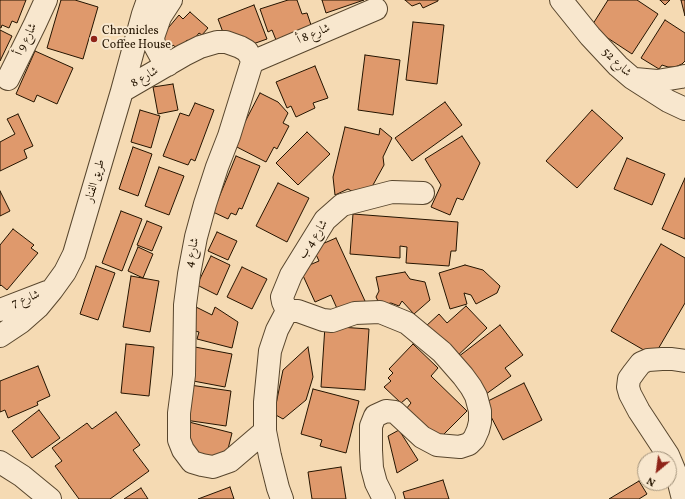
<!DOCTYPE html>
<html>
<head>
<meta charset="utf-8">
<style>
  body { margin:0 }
  #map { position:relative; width:685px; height:499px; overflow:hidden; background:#f5dab3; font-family:Vollkorn,serif }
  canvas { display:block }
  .north { position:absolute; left:637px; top:451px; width:40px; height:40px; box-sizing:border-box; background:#f8e7ce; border:1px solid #a3937c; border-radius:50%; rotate:209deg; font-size:11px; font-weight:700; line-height:16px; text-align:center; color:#241400 }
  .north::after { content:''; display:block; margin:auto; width:14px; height:18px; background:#8f2418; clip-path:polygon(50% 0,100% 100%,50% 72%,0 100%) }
</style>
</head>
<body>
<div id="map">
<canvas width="685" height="499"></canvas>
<div class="north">N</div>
</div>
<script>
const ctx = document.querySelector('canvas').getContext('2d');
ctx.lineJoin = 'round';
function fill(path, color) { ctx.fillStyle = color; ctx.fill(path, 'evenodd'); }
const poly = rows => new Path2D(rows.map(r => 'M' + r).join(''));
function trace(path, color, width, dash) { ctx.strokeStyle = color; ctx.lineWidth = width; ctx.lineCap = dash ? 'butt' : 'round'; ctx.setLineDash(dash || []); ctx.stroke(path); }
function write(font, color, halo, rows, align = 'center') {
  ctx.font = font + ' Vollkorn,Amiri,serif'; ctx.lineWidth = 4; ctx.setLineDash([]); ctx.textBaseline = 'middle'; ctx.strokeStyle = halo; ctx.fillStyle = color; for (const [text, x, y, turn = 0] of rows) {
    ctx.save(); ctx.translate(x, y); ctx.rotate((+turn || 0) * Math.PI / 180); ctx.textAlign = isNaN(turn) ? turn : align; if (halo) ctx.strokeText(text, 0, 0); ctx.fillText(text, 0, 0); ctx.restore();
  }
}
const building = poly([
  [0,0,26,0,17,23,12,21,9,28,2,25,1,28,0,28,0,0],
  [61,0,75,0,98,7,83,59,47,48,61,0],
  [288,0,297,0,302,14,307,13,313,31,291,35,276,40,272,30,268,32,260,9,288,0],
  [322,0,364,0,326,13,322,0],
  [405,0,438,0,438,1,423,8,420,3,412,6,405,0],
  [608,0,637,0,658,14,632,54,591,27,608,0],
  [660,0,670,0,665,5,660,0],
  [681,0,685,0,685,16,681,0],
  [254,5,267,39,250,45,224,35,218,19,254,5],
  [190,12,208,28,202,35,199,33,191,43,187,40,179,50,173,45,170,49,159,39,179,15,183,19,190,12],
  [665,20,685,33,685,61,682,64,675,67,668,67,662,65,659,69,641,58,665,20],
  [413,22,444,25,437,84,406,80,413,22],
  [0,30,12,36,0,61,0,30],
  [35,51,73,68,57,104,37,95,34,102,16,94,35,51],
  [365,55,400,60,393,115,358,110,365,55],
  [315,66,328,98,313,103,315,108,296,117,291,106,287,108,276,82,315,66],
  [173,84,178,110,158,114,153,87,173,84],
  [260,93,278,102,288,113,283,123,289,126,277,149,274,147,266,162,233,145,260,93],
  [445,102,462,125,412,161,395,138,445,102],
  [195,103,214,110,195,161,191,159,188,165,163,156,180,113,189,116,195,103],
  [140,110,160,116,151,148,131,142,140,110],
  [592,110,623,138,577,188,546,161,592,110],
  [18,114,33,146,24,150,27,158,0,171,0,142,15,134,7,119,18,114],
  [345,127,379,135,380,128,392,138,383,157,384,165,368,194,360,196,348,189,335,195,333,177,345,127],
  [307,132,330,154,298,185,276,163,307,132],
  [462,136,480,163,463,200,457,198,450,215,431,207,441,185,425,159,462,136],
  [133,147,152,154,138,196,119,189,133,147],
  [236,156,260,166,242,209,239,208,236,215,231,213,228,219,213,212,236,156],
  [627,158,665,174,652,205,614,189,627,158],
  [159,167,184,176,169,215,145,206,159,167],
  [685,178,685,239,662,229,685,178],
  [278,183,309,198,287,242,256,226,278,183],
  [0,191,10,211,0,216,0,191],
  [121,211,142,219,122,271,102,263,121,211],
  [353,214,458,222,456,251,451,251,449,266,406,263,407,247,400,246,400,258,350,254,353,214],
  [147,221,162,227,152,251,137,245,147,221],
  [13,229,34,245,31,248,38,253,7,290,1,285,0,286,0,245,13,229],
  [217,232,237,241,228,260,208,251,217,232],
  [336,238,365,301,339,313,331,295,315,302,300,269,319,261,313,248,336,238],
  [661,244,685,258,685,303,654,356,611,331,661,244],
  [138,247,153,254,143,278,128,271,138,247],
  [211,256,230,265,217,295,197,285,211,256],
  [465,265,483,270,500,286,497,293,476,304,471,295,464,293,467,304,450,309,439,273,465,265],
  [96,266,115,273,98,320,80,314,96,266],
  [242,267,267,279,252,309,227,297,242,267],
  [405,272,410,279,425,282,430,300,414,314,402,301,399,306,391,303,380,305,376,297,379,291,376,277,405,272],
  [131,276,159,281,150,332,123,327,131,276],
  [466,306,487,328,455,358,425,327,439,314,447,323,466,306],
  [196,307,212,315,215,307,238,322,232,348,197,339,199,332,191,330,196,307],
  [500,325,523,355,505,368,511,376,482,397,454,360,500,325],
  [325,326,369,329,365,390,321,387,325,326],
  [126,344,154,347,149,396,121,393,126,344],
  [413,344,438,368,431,376,467,411,438,440,406,409,411,403,407,398,401,403,384,387,391,381,388,378,393,373,389,369,413,344],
  [195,347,232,354,225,387,188,380,195,347],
  [308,347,313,377,306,400,283,419,274,414,283,370,308,347],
  [38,366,50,396,37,402,38,405,8,418,5,410,0,412,0,381,38,366],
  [524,383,542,420,503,440,484,403,524,383],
  [190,385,231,391,226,426,185,420,190,385],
  [313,389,359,401,346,453,320,446,322,440,301,434,313,389],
  [39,410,60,438,32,458,12,431,39,410],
  [116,412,140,445,133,450,149,471,110,499,79,499,55,466,62,461,52,448,87,423,92,429,116,412],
  [185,421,232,433,227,453,195,459,185,421],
  [399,430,418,460,397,473,388,436,399,430],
  [341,467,346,499,312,499,308,472,341,467],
  [443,480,449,499,405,499,403,492,443,480],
  [639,481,647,494,639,499,609,499,639,481],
  [230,487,234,499,198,499,230,487],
  [141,488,148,499,124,499,141,488]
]);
fill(building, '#df996c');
trace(building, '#241400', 1);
const minor = poly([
  [561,0,590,36,618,66,632,78,668,101,685,109],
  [252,62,376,9],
  [168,65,160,55,154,44,153,37,160,17,171,0],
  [8,79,35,24,46,0],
  [635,79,657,81,681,77,685,76],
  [122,91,184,55,200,47,217,42,226,42,240,47,247,51,251,58,252,62,229,136,217,167,205,204,196,237,189,274,185,305,184,375,179,413,179,440,183,450,192,462,202,465,213,467,230,461,265,431,265,402,270,351,277,330,287,311],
  [0,310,47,292],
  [287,311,298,311,323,320,332,321,355,313,380,312,407,323,442,352,463,376,471,387,476,396,480,411,480,422,478,430,474,439,469,444,460,447,437,445,422,437,395,412,386,411,375,416,371,426,371,450,372,468,376,483,384,499],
  [287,311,283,302,282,297,291,275,325,220,342,205,392,192,423,193],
  [0,336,21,322,38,307,52,290,65,272,74,254,122,91,143,14,148,0],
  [265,431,270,456,278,488,282,499],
  [0,462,22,476,50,499],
  [683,499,678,479,668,455,639,411,630,394,628,387,629,379,634,372,641,363,648,360,662,359,672,359,685,361]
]);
trace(minor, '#58462d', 24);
trace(minor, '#f8e7ce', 22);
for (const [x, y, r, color] of [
  [94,39,4,"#8f2418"]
]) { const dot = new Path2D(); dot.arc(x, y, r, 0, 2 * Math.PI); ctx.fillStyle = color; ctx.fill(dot); trace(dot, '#f8e7ce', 1.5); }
write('12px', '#241400', '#f8e7ce', [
  ["Chronicles",102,32],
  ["Coffee House",102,46]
], 'left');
write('12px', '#241400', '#f8e7ce', [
  ["شارع 8 أ",314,35,-23],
  ["شارع 9 أ",27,40,-64],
  ["شارع 52",616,63,44],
  ["شارع 8",145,78,-30],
  ["طريق الفنار",96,181,-74],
  ["شارع 4 ب",314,240,-57],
  ["شارع 4",193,253,-78],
  ["شارع 7",26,300,-21]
]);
</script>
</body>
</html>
